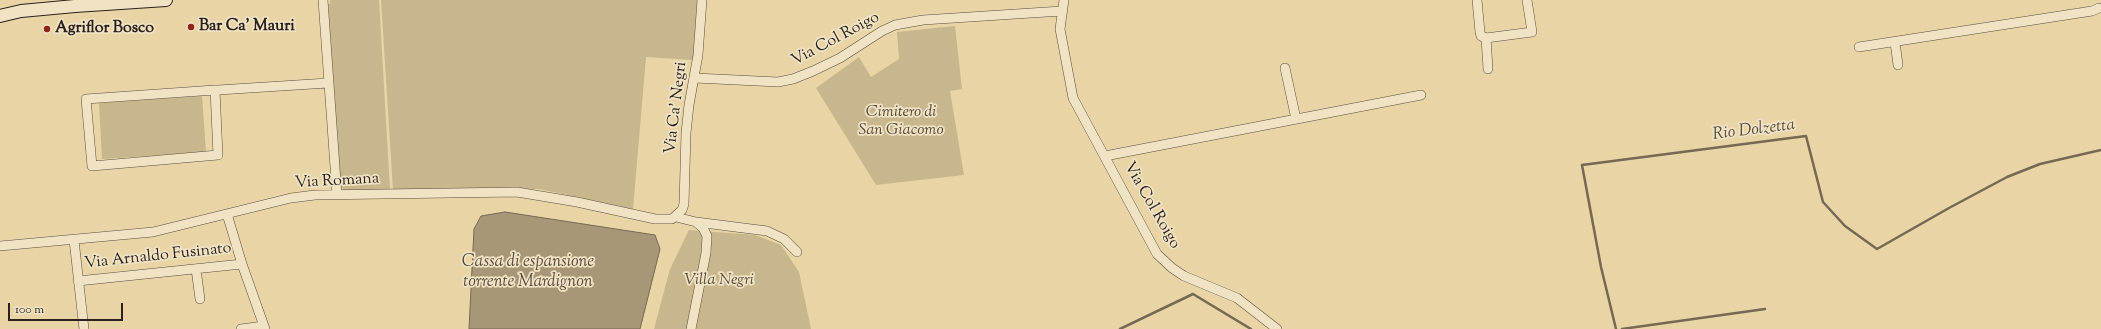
<!DOCTYPE html>
<html>
<head>
<meta charset="utf-8">
<style>
  body { margin:0 }
  #map { position:relative; width:2101px; height:329px; overflow:hidden; background:#e8d4a5; font-family:"Sorts Mill Goudy",serif }
  canvas { display:block }
  .scale { position:absolute; left:8px; top:303px; width:115px; height:18px; box-sizing:border-box; border:2px solid #2c211a; border-top:0; padding-left:5px; font-size:12px; line-height:14px; white-space:nowrap; color:#2c211a; -webkit-text-stroke:3px #f0e3c4; paint-order:stroke }
</style>
</head>
<body>
<div id="map">
<canvas width="2101" height="329"></canvas>
<div class="scale">100 m</div>
</div>
<script>
const ctx = document.querySelector('canvas').getContext('2d');
ctx.lineJoin = 'round';
function fill(path, color) { ctx.fillStyle = color; ctx.fill(path, 'evenodd'); }
const poly = rows => new Path2D(rows.map(r => 'M' + r).join(''));
function trace(path, color, width, dash) { ctx.strokeStyle = color; ctx.lineWidth = width; ctx.lineCap = dash ? 'butt' : 'round'; ctx.setLineDash(dash || []); ctx.stroke(path); }
function write(font, color, halo, rows, align = 'center') {
  ctx.font = font + ' "Sorts Mill Goudy",serif'; ctx.lineWidth = 3.5; ctx.setLineDash([]); ctx.textBaseline = 'middle'; ctx.strokeStyle = halo; ctx.fillStyle = color; for (const [text, x, y, turn = 0] of rows) {
    ctx.save(); ctx.translate(x, y); ctx.rotate((+turn || 0) * Math.PI / 180); ctx.textAlign = isNaN(turn) ? turn : align; if (halo) ctx.strokeText(text, 0, 0); ctx.fillText(text, 0, 0); ctx.restore();
  }
}
fill(poly([
  [330,0,379,0,390,190,344,190,340,185,328,4,330,4],
  [381,0,699,0,694,58,692,60,646,57,633,209,539,189,393,190],
  [955,26,962,89,950,91,964,175,876,185,816,88,859,57,871,77,899,59,897,32],
  [202,96,206,152,102,159,99,103],
  [689,230,755,235,781,245,799,272,811,329,654,329,670,269]
]), '#c8b68d');
const water = poly([
  [505,212,655,235,660,249,640,329,469,329,474,229,481,216,505,212]
]);
fill(water, '#a89776');
trace(water, '#766851', 1);
trace(poly([
  [1120,329,1193,294,1251,329],
  [1616,329,1601,267,1582,165,1806,136,1823,202,1845,226,1877,249,1949,208,2007,177,2040,164,2101,150],
  [1622,329,1765,309]
]), '#766851', 2.5);
const minor = poly([
  [323,0,337,195],
  [1064,0,1060,29,1073,98,1157,254,1172,268,1184,276,1237,298,1277,329],
  [1477,0,1480,32,1481,36,1486,38,1532,32,1527,0],
  [1486,38,1488,69],
  [1895,42,1898,65],
  [1859,47,2092,11,2099,8],
  [1285,68,1296,119],
  [695,78,778,82,793,79,813,71,840,58,882,31,895,25,923,20,1062,11],
  [215,90,218,155,92,166,86,99,215,90,218,90,328,83],
  [1105,156,1421,95],
  [227,214,242,264,265,329],
  [676,217,696,222,767,231,784,239,797,252],
  [74,240,84,329],
  [0,246,153,232,291,198,315,195,517,192,577,202,655,219,672,219,682,210,684,204,686,133,689,105,698,55,702,0],
  [196,269,200,299],
  [78,281,242,264],
  [241,329,264,326],
  [691,329,706,253,707,236,703,228,696,222]
]);
const secondary = poly([
  [0,16,21,11,75,6,166,0]
]);
trace(minor, '#5b4e3d', 10);
trace(secondary, '#2c211a', 14);
trace(minor, '#f0e3c4', 9);
trace(secondary, '#f0e3c4', 12);
for (const [x, y, r, color] of [
  [191,27,4,"#8f2418"],
  [47,29,4,"#8f2418"]
]) { const dot = new Path2D(); dot.arc(x, y, r, 0, 2 * Math.PI); ctx.fillStyle = color; ctx.fill(dot); trace(dot, '#f0e3c4', 1.5); }
write('bold 16px', '#2c211a', '#f0e3c4', [
  ["Bar Ca' Mauri",199,27],
  ["Agriflor Bosco",55,29]
], 'left');
write('16px', '#2c211a', '#f0e3c4', [
  ["Via Col Roigo",836,40,-28],
  ["Via Ca' Negri",677,108,-83],
  ["Via Romana",337,182,-3],
  ["Via Col Roigo",1151,206,60],
  ["Via Arnaldo Fusinato",158,257,-6]
]);
write('italic 16px', '#534637', '#f0e3c4', [
  ["Cimitero di",901,113],
  ["San Giacomo",901,131],
  ["Villa Negri",719,281]
]);
write('italic 17px', '#574a3a', '#f0e3c4', [
  ["Rio Dolzetta",1754,131,-7],
  ["Cassa di espansione",528,263],
  ["torrente Mardignon",528,283]
]);
</script>
</body>
</html>
